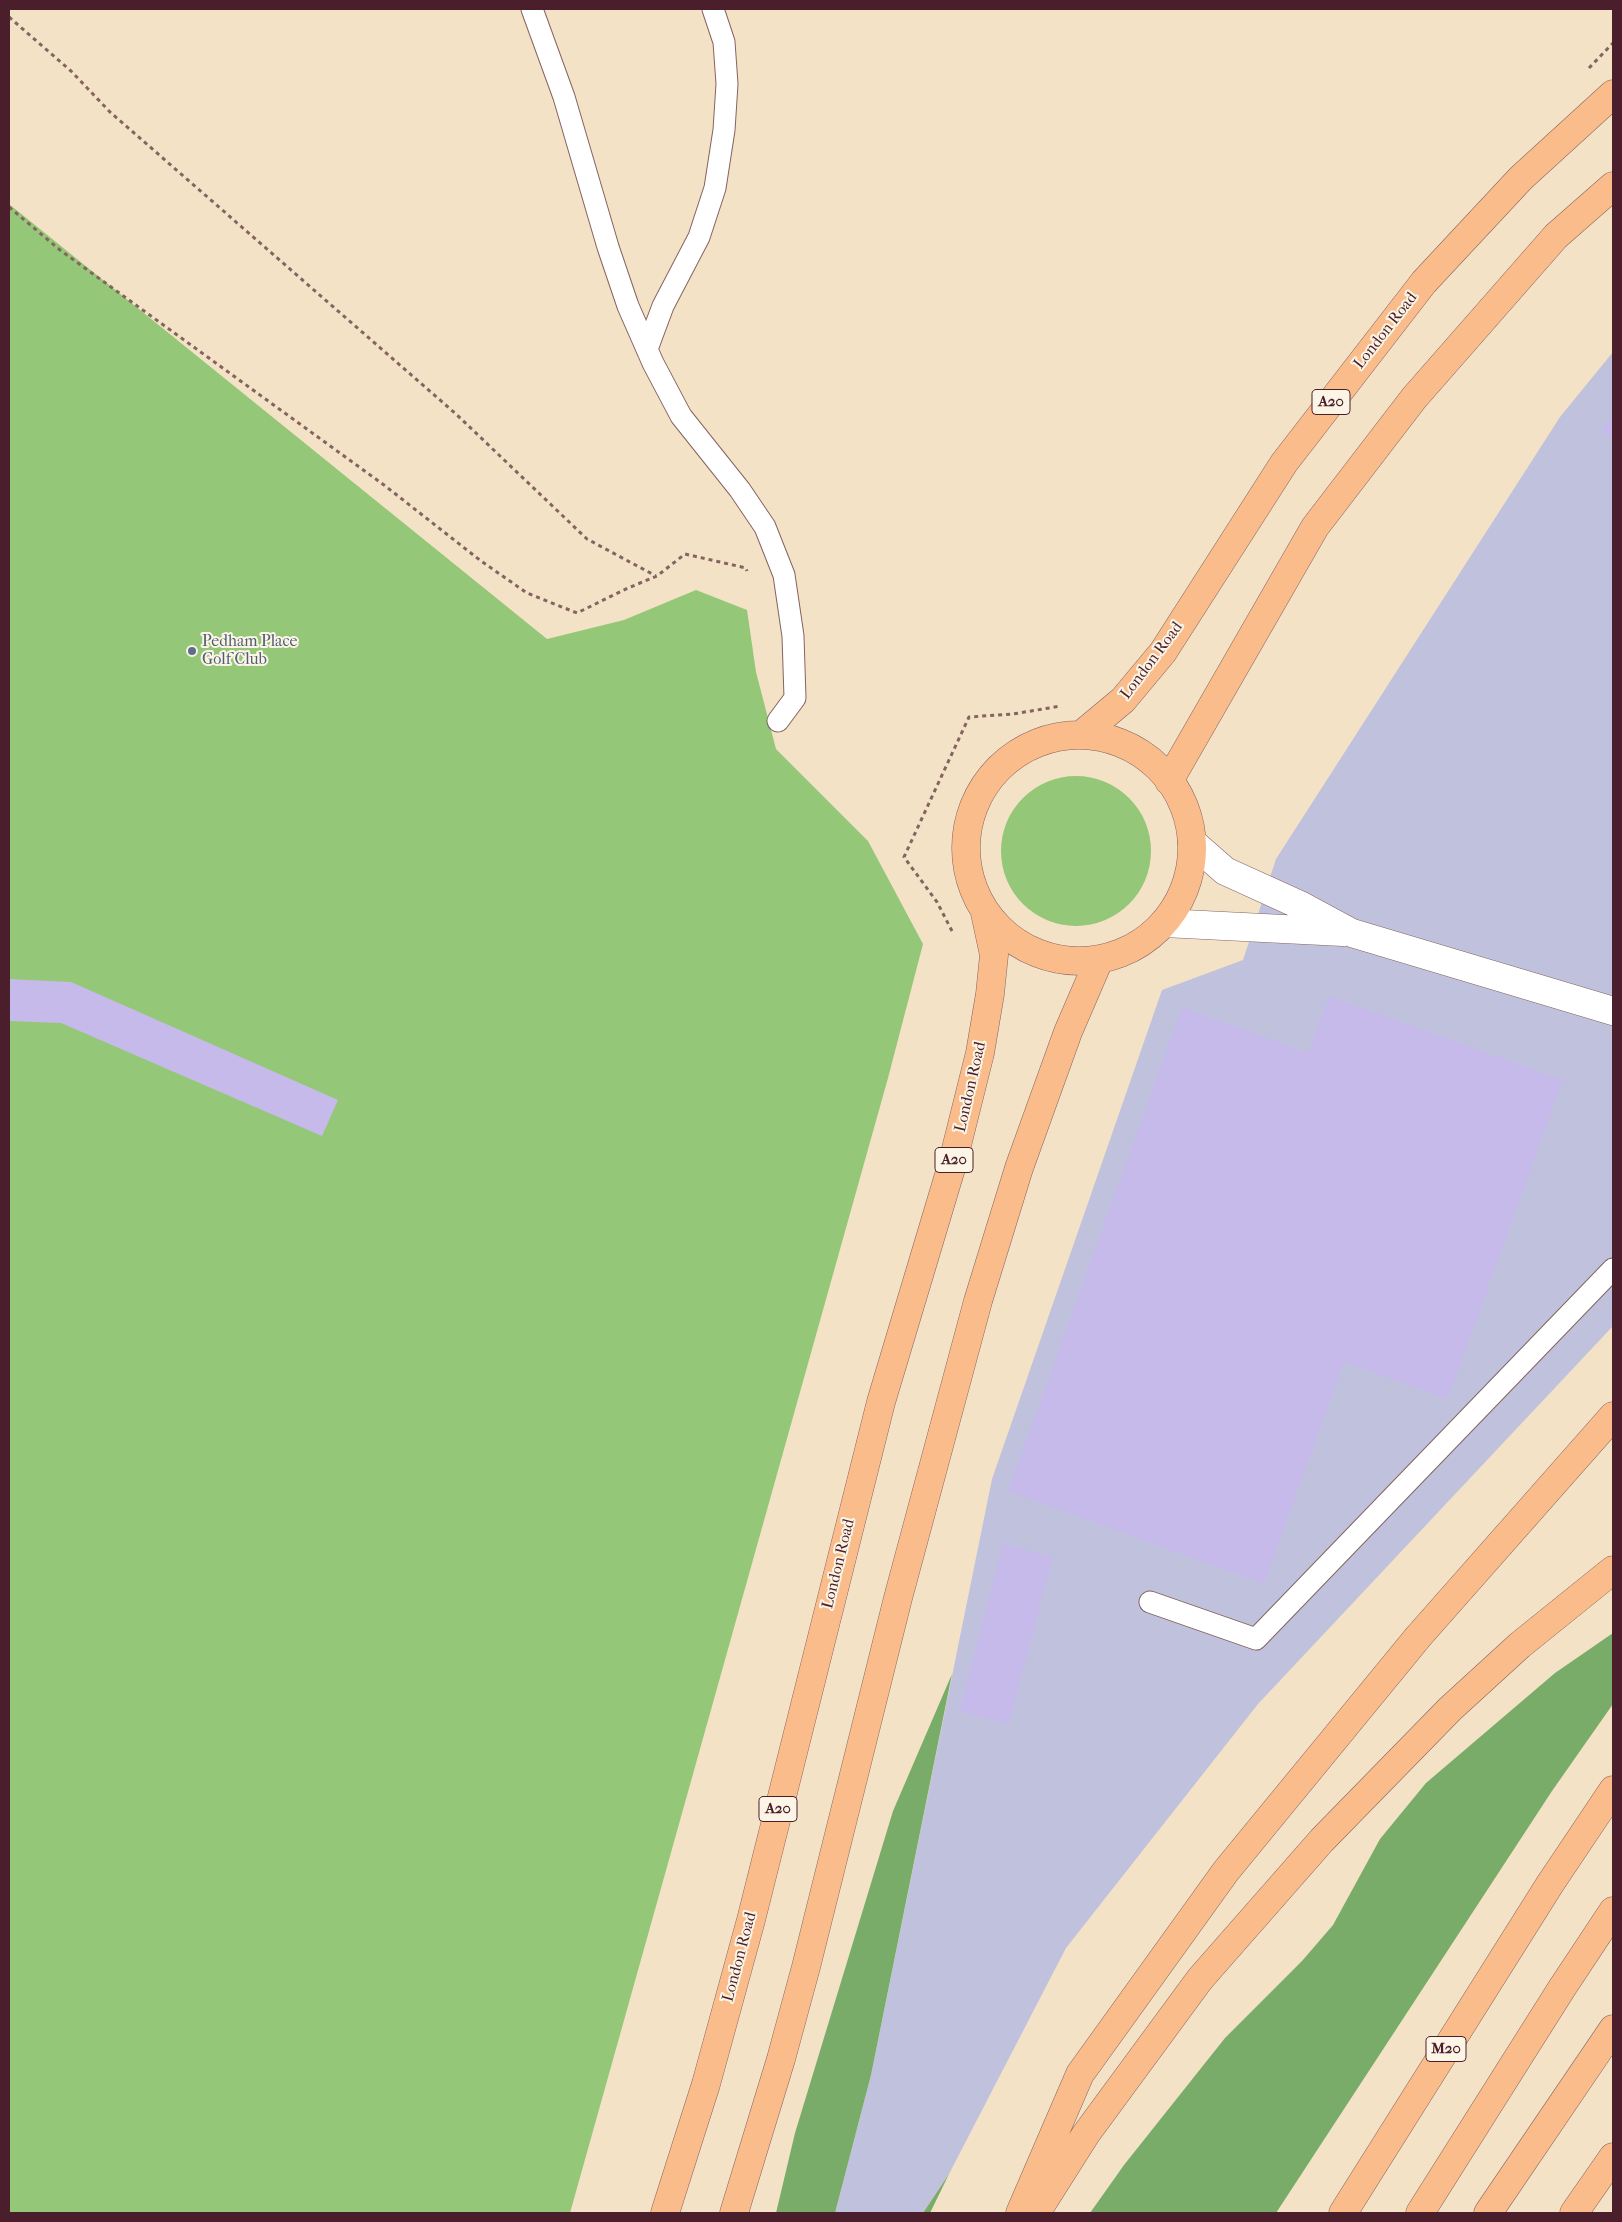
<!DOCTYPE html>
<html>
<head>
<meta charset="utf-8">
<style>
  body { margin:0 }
  #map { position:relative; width:1622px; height:2222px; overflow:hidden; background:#f3e2c6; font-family:"IM FELL French Canon",serif }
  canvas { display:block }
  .frame { position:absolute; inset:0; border:10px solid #4a1f2b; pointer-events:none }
</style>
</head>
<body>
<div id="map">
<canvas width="1622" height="2222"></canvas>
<div class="frame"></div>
</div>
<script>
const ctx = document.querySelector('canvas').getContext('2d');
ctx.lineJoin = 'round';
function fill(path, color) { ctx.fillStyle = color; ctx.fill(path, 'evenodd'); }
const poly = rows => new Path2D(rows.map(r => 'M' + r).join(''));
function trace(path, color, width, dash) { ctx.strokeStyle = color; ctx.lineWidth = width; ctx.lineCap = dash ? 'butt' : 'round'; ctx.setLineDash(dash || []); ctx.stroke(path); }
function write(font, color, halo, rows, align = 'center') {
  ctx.font = font + ' "IM FELL French Canon",serif'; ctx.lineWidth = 4; ctx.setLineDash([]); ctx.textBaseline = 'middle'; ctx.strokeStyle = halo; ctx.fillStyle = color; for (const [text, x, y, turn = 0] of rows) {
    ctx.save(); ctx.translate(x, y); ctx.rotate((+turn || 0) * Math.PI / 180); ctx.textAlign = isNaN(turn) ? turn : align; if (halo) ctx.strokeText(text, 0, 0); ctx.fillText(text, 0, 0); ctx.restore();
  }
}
fill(poly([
  [1613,352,1613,1326,1258,1704,1066,1948,949,2174,923,2213,835,2213,871,2075,992,1479,1162,990,1243,960,1276,859,1560,417]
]), '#c0c2dd');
fill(poly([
  [9,204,547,639,624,620,696,590,747,610,756,672,776,749,868,841,923,944,888,1078,570,2213,9,2213],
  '1001 851a75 75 0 1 1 150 0a75 75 0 1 1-150 0Z'
]), '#95c778');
fill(poly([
  [1613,1633,1613,1704,1552,1791,1276,2213,1090,2213,1124,2165,1225,2038,1302,1961,1333,1925,1380,1839,1426,1783,1555,1673],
  [952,1674,871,2075,835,2213,776,2213,795,2133,893,1811],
  [949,2174,930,2213,923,2213]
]), '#78ac68');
fill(poly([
  [1611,418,1613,420,1613,440,1601,430],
  [9,979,71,982,338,1100,322,1136,61,1023,9,1021],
  [1329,996,1563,1080,1448,1399,1344,1362,1264,1584,1008,1491,1182,1007,1308,1053],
  [1003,1544,1053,1557,1009,1724,959,1711]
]), '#c6baeb');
const service = poly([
  [532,9,564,97,608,247,628,306,653,363,681,416,740,490,765,527,784,575,793,636,795,698,778,721],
  [647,349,663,306,699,237,715,188,724,130,727,84,724,42,713,9],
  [1150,1602,1256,1639,1613,1269]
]);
const minor = poly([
  [1192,842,1225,871,1302,906,1352,933,1613,1011],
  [1164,923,1343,932]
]);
const primary = poly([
  [1081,735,1123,700,1163,652,1284,463,1424,282,1521,178,1613,94],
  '966 848a113 113 0 1 1 226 0a113 113 0 1 1-226 0Z',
  [1169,781,1315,527,1414,398,1556,236,1613,186],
  [665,2213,706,2084,751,1920,881,1402,952,1165,980,1053,990,994,994,955,985,913],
  [734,2213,781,2059,806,1967,898,1598,978,1301,1019,1168,1068,1032,1099,960]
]);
const motorway = poly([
  [1020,2213,1080,2074,1226,1871,1418,1637,1613,1416],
  [1036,2213,1086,2134,1200,1979,1322,1840,1450,1709,1520,1645,1613,1570],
  [1343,2213,1550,1884,1613,1790],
  [1420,2213,1562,1988,1613,1911],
  [1488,2213,1613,2029],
  [1574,2213,1613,2157]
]);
trace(service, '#856361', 23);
trace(minor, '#856361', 29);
trace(primary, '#856361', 29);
trace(motorway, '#856361', 29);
trace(poly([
  [9,17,71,71,110,112,456,414,587,539,656,576],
  [1589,68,1613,43],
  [9,207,60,250,384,485,481,561,527,593,577,613,628,588,657,576,685,554,746,568,747,571],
  [952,931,937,902,904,857,969,717,1013,714,1061,706]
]), '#856361', 3, [4, 4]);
trace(service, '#fff', 21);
trace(minor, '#fff', 28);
trace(primary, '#f9bc8a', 28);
trace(motorway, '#f9bc8a', 28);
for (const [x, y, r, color] of [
  [192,651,5,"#5c6f8a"]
]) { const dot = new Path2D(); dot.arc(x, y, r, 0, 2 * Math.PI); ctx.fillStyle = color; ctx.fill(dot); trace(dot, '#fcf5e5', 2); }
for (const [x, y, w] of [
  [1331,402,38],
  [954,1160,38],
  [778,1809,38],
  [1446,2049,40]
]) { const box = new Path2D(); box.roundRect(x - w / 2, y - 12.5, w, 25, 4); ctx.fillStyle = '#fcf5e5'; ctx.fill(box); trace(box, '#4a1f2b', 1); }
write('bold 15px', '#4a1f2b', null, [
  ["A20",1331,402],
  ["A20",954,1160],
  ["A20",778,1809],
  ["M20",1446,2049]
]);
write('16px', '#4a1f2b', '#fcf5e5', [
  ["London Road",1386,331,-52],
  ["London Road",1152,661,-53],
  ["London Road",971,1087,-77],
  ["London Road",839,1564,-76],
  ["London Road",740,1957,-75]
]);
write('16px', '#4e5e75', '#fcf5e5', [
  ["Pedham Place",202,642],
  ["Golf Club",202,660]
], 'left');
</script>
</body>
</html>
